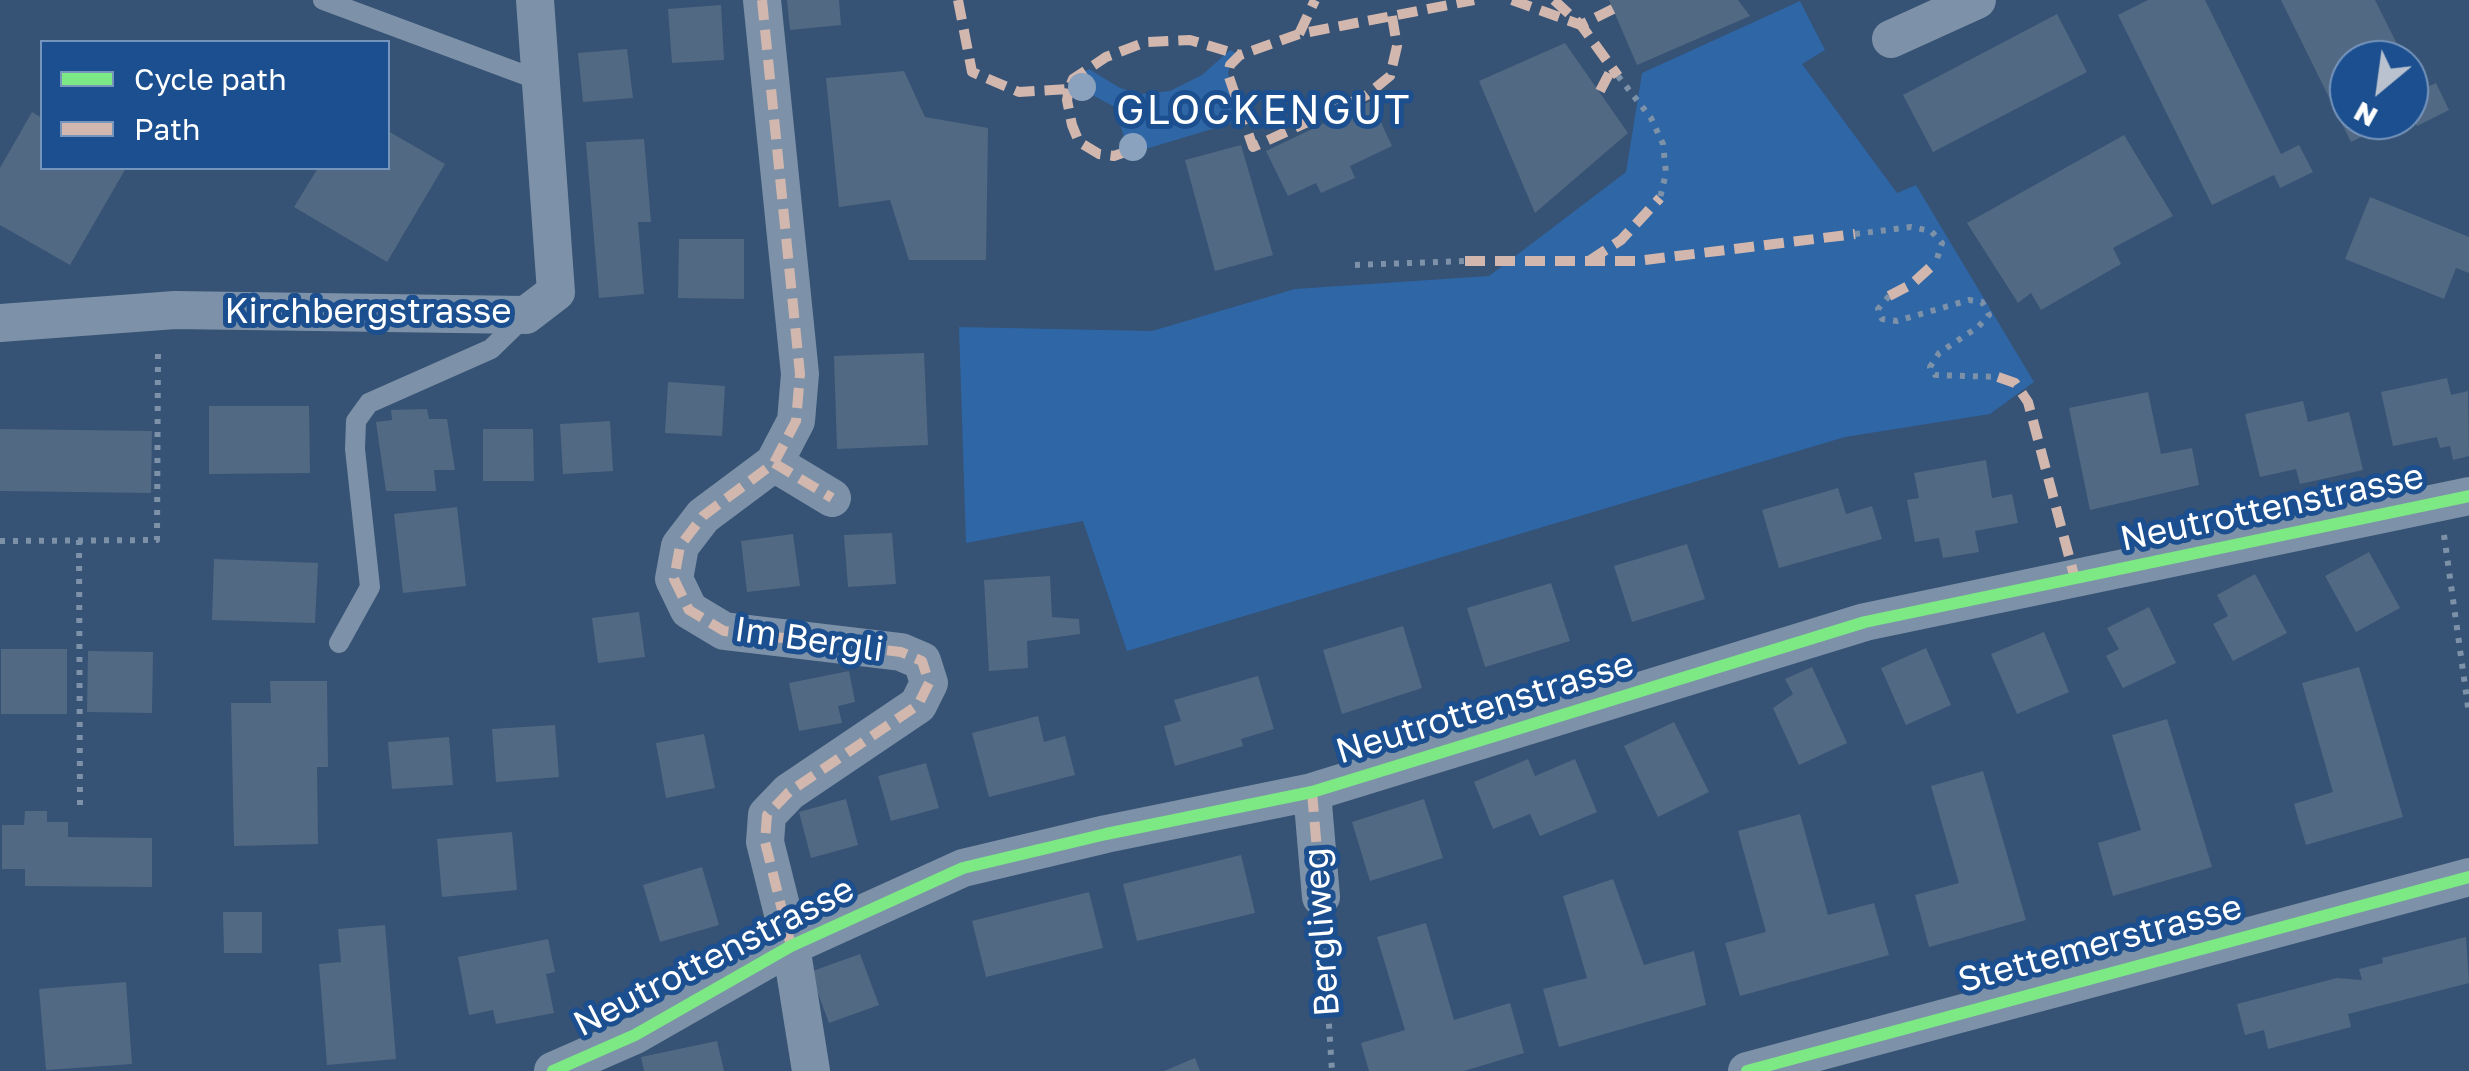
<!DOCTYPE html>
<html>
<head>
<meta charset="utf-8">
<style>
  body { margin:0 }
  #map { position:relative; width:2469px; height:1071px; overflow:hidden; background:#365274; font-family:"Golos Text",sans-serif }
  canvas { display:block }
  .legend { position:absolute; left:40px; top:40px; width:350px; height:130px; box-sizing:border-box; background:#1b4f8f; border:2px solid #7695bc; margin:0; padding:12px 18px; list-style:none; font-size:30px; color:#fff }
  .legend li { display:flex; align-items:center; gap:20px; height:50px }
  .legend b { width:50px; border:2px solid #7695bc }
  .north { position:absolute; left:2329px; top:40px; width:100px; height:100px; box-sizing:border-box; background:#1b4f8f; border:2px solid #7695bc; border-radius:50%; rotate:209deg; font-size:28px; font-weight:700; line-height:40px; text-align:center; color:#fff }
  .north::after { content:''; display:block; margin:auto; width:35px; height:45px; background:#b9c2ce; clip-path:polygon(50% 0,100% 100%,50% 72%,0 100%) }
</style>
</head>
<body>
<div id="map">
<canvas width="2469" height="1071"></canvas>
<ul class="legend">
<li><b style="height:12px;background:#7ce984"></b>Cycle path</li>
<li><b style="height:12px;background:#d1b7ad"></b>Path</li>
</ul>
<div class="north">N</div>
</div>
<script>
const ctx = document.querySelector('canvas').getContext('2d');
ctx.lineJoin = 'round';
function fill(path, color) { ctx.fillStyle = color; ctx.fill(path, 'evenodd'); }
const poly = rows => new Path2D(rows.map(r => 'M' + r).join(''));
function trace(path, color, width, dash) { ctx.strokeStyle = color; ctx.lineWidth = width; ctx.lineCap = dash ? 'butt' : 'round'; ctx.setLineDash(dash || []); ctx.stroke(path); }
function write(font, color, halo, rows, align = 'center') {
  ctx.font = font + ' "Golos Text",sans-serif'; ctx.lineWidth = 10; ctx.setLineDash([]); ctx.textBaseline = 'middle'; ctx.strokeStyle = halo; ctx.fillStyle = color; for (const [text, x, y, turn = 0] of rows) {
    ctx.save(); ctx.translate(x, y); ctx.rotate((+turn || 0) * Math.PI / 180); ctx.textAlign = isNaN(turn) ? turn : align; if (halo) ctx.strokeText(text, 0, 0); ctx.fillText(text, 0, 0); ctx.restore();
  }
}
fill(poly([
  [1800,1,1825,50,1802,64,1897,193,1916,185,2034,382,1990,414,1845,437,1127,651,1083,521,966,543,959,327,1152,331,1295,289,1489,276,1626,172,1642,73],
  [1230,50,1240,55,1230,65,1228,74,1242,120,1129,154,1115,107,1094,96,1080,95,1067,100,1073,79,1089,69,1120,88,1142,94,1170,91,1202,75]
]), '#2f66a5');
fill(poly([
  [787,0,839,0,841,25,790,30],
  [1609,0,1738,0,1750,16,1637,65],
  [2148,0,2205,0,2281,154,2299,145,2313,172,2280,188,2274,175,2212,205,2118,15],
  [2281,0,2375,0,2405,60,2349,60,2349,120,2396,120,2351,142],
  [721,5,724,60,672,63,668,9],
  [2057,14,2087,72,1933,152,1903,95],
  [1565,43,1628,133,1535,213,1479,81],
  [627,49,633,98,583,102,578,53],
  [2409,68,2420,90,2436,83,2449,110,2417,126,2409,113],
  [904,71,925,117,988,128,986,260,909,260,890,200,839,207,826,78],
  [1371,101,1392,146,1350,166,1355,178,1321,193,1316,183,1288,196,1266,151],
  [32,112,42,118,42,168,126,168,70,265,0,225,0,168],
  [388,131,445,164,387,262,294,207,318,168,388,168],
  [2124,135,2173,216,2113,248,2121,264,2041,310,2031,293,2018,303,1967,223],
  [644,139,651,222,638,222,644,294,599,298,586,142],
  [1241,145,1273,255,1215,271,1185,160],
  [2370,197,2469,237,2469,273,2456,268,2444,299,2345,259],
  [679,239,744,239,744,299,678,298],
  [924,353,928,445,837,449,834,356],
  [2447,378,2451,395,2468,391,2469,456,2453,460,2450,446,2440,448,2437,437,2393,446,2381,392],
  [668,382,725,386,722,436,665,433],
  [2148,392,2161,454,2192,448,2199,485,2090,510,2069,408],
  [2303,401,2308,422,2349,412,2363,470,2300,484,2296,469,2260,477,2245,414],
  [209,406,309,406,310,473,209,474],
  [427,409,429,419,447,419,455,470,434,470,436,491,386,491,376,422,392,420,391,410],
  [610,421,613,471,563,474,560,424],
  [0,429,152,431,151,493,0,491],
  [483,429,533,429,534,481,483,481],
  [1986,460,1992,498,2012,494,2018,523,1975,531,1979,552,1943,558,1939,538,1915,542,1907,500,1919,498,1914,473],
  [1838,488,1846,514,1872,506,1882,539,1779,568,1762,510],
  [457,507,466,586,403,593,394,514],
  [892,533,896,584,848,587,844,535],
  [793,534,800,586,747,592,741,541],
  [1687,544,1705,599,1632,622,1614,566],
  [2369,552,2400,608,2356,632,2325,576],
  [214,559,318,563,315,623,212,620],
  [2255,574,2287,633,2233,661,2213,624,2228,616,2217,595],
  [1050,576,1052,617,1079,619,1080,634,1027,641,1028,668,989,671,984,580],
  [1551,583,1570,641,1485,667,1467,608],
  [2149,607,2176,663,2123,688,2106,656,2119,649,2107,628],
  [639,612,645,657,598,663,592,618],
  [1403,626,1422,688,1342,714,1323,650],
  [2044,632,2069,692,2017,714,1991,654],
  [1926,648,1951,705,1906,725,1881,668],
  [1,649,67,649,67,714,1,714],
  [88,651,153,652,152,713,87,712],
  [1812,667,1847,743,1799,765,1773,708,1793,694,1785,679],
  [2359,667,2403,817,2306,845,2294,804,2333,792,2302,683],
  [849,671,855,702,838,706,842,723,799,731,789,683],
  [1258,676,1274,729,1241,739,1243,746,1175,766,1164,726,1181,721,1174,700],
  [270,681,327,681,328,767,317,767,318,844,234,846,231,703,271,703],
  [1038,716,1044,742,1065,736,1075,775,989,797,972,733],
  [2167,719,2212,867,2113,896,2098,843,2141,830,2112,735],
  [1674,722,1709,792,1658,817,1624,746],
  [555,725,559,777,496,782,492,729],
  [704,734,715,788,666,798,656,743],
  [449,737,453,785,392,789,388,742],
  [1528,759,1535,776,1575,759,1597,812,1540,836,1530,814,1493,829,1474,782],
  [926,763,939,808,891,821,878,776],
  [1983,771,2026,920,1929,947,1915,895,1959,883,1931,786],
  [846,799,858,845,811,858,799,812],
  [1424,799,1443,858,1370,881,1352,822],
  [25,811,47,811,47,822,68,822,68,837,152,838,152,887,25,886,25,869,2,869,2,825,24,825],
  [1800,814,1828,915,1874,903,1889,955,1740,996,1725,943,1766,932,1738,831],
  [512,832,517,890,442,897,437,839],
  [1241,855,1255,913,1137,941,1123,884],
  [702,867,719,925,660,942,643,885],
  [1613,879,1644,965,1694,951,1706,1005,1559,1047,1543,989,1587,978,1563,896],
  [1089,892,1103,948,986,977,972,921],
  [223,912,262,912,262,953,224,953],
  [1426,923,1454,1020,1510,1003,1524,1053,1464,1071,1369,1071,1361,1043,1405,1030,1377,937],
  [385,925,396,1059,327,1065,319,964,341,962,338,929],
  [2466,937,2469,983,2348,1014,2351,1027,2268,1049,2264,1030,2245,1035,2237,1004,2337,978,2362,980,2359,969,2383,963,2382,958],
  [548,939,555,972,546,974,554,1013,496,1024,493,1010,469,1015,458,957],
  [860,954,879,1005,829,1023,810,972],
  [126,982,132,1064,46,1070,39,989],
  [717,1041,724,1071,644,1071,641,1057],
  [1195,1058,1200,1071,1164,1071]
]), '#526984');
trace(poly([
  [1618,76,1651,118,1663,144,1666,173,1660,198],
  [1855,234,1911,227,1931,231,1942,243,1936,262],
  [1355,265,1465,261],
  [1889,296,1878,309,1882,319,1897,321,1969,300,1982,302,1989,315,1978,327,1939,353,1930,367,1935,375,1998,377],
  [2444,535,2469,714],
  [79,540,80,809],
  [0,541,157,540,158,348],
  [1323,933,1332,1071]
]), '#7d92a8', 6, [5, 8]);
trace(poly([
  [323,0,541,81],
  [339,643,370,587,355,449,356,421,369,403,491,349,525,316]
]), '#7d92a8', 20);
trace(poly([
  [762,0,800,374,796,421,774,463,703,516,680,546,674,579,689,610,724,631,901,652,922,661,929,683,918,705,789,792,767,815,765,842,791,946,811,1071],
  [1891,39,1977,0],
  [0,323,175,310,526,315,556,292,535,0],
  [774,463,832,498],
  [1312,792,1321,897],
  [553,1071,635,1035,791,946,963,868,1106,834,1312,792,1865,622,2469,496],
  [1747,1071,2469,877]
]), '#7d92a8', 38);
trace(poly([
  [762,0,800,374,796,421,774,463,703,516,680,546,674,579,689,610,724,631,901,652,922,661,929,683,918,705,789,792,767,815,765,842,791,946],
  [958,0,972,72,1019,92,1069,89,1073,79,1106,57,1146,42,1190,40,1240,55],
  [1512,0,1581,25,1613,9],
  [1554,0,1581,25,1618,76],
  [1392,16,1397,46,1390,76,1367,95,1253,147,1228,74,1230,65,1240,55,1299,34,1392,16,1474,0],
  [1299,34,1315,0],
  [1069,89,1067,100,1072,125,1079,142,1099,154,1114,156,1128,151],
  [1600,91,1612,68],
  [1465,261,1637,261,1855,234],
  [1589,261,1621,240,1660,198],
  [1889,296,1912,284,1936,262],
  [1998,377,2015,383,2028,402,2075,579],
  [774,463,832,498],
  [1312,792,1321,897]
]), '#d1b7ad', 10, [20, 10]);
trace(poly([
  [553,1071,635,1035,791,946,963,868,1106,834,1312,792,1865,622,2469,496],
  [1747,1071,2469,877]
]), '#7ce984', 12);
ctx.fillStyle = '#8aa2be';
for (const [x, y] of [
  [1082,87],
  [1133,147]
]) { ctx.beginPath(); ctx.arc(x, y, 14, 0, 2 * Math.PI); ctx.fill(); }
write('35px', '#fff', '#1b4f8f', [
  ["Kirchbergstrasse",368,312],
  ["Neutrottenstrasse",2272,508,-12],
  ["Im Bergli",809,640,8],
  ["Neutrottenstrasse",1485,708,-17],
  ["Bergliweg",1322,932,-94],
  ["Stettemerstrasse",2100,944,-15],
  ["Neutrottenstrasse",714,957,-27]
]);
ctx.letterSpacing = '2.5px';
write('40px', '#fff', '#1b4f8f', [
  ["GLOCKENGUT",1264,111]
]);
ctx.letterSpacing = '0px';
</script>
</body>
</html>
